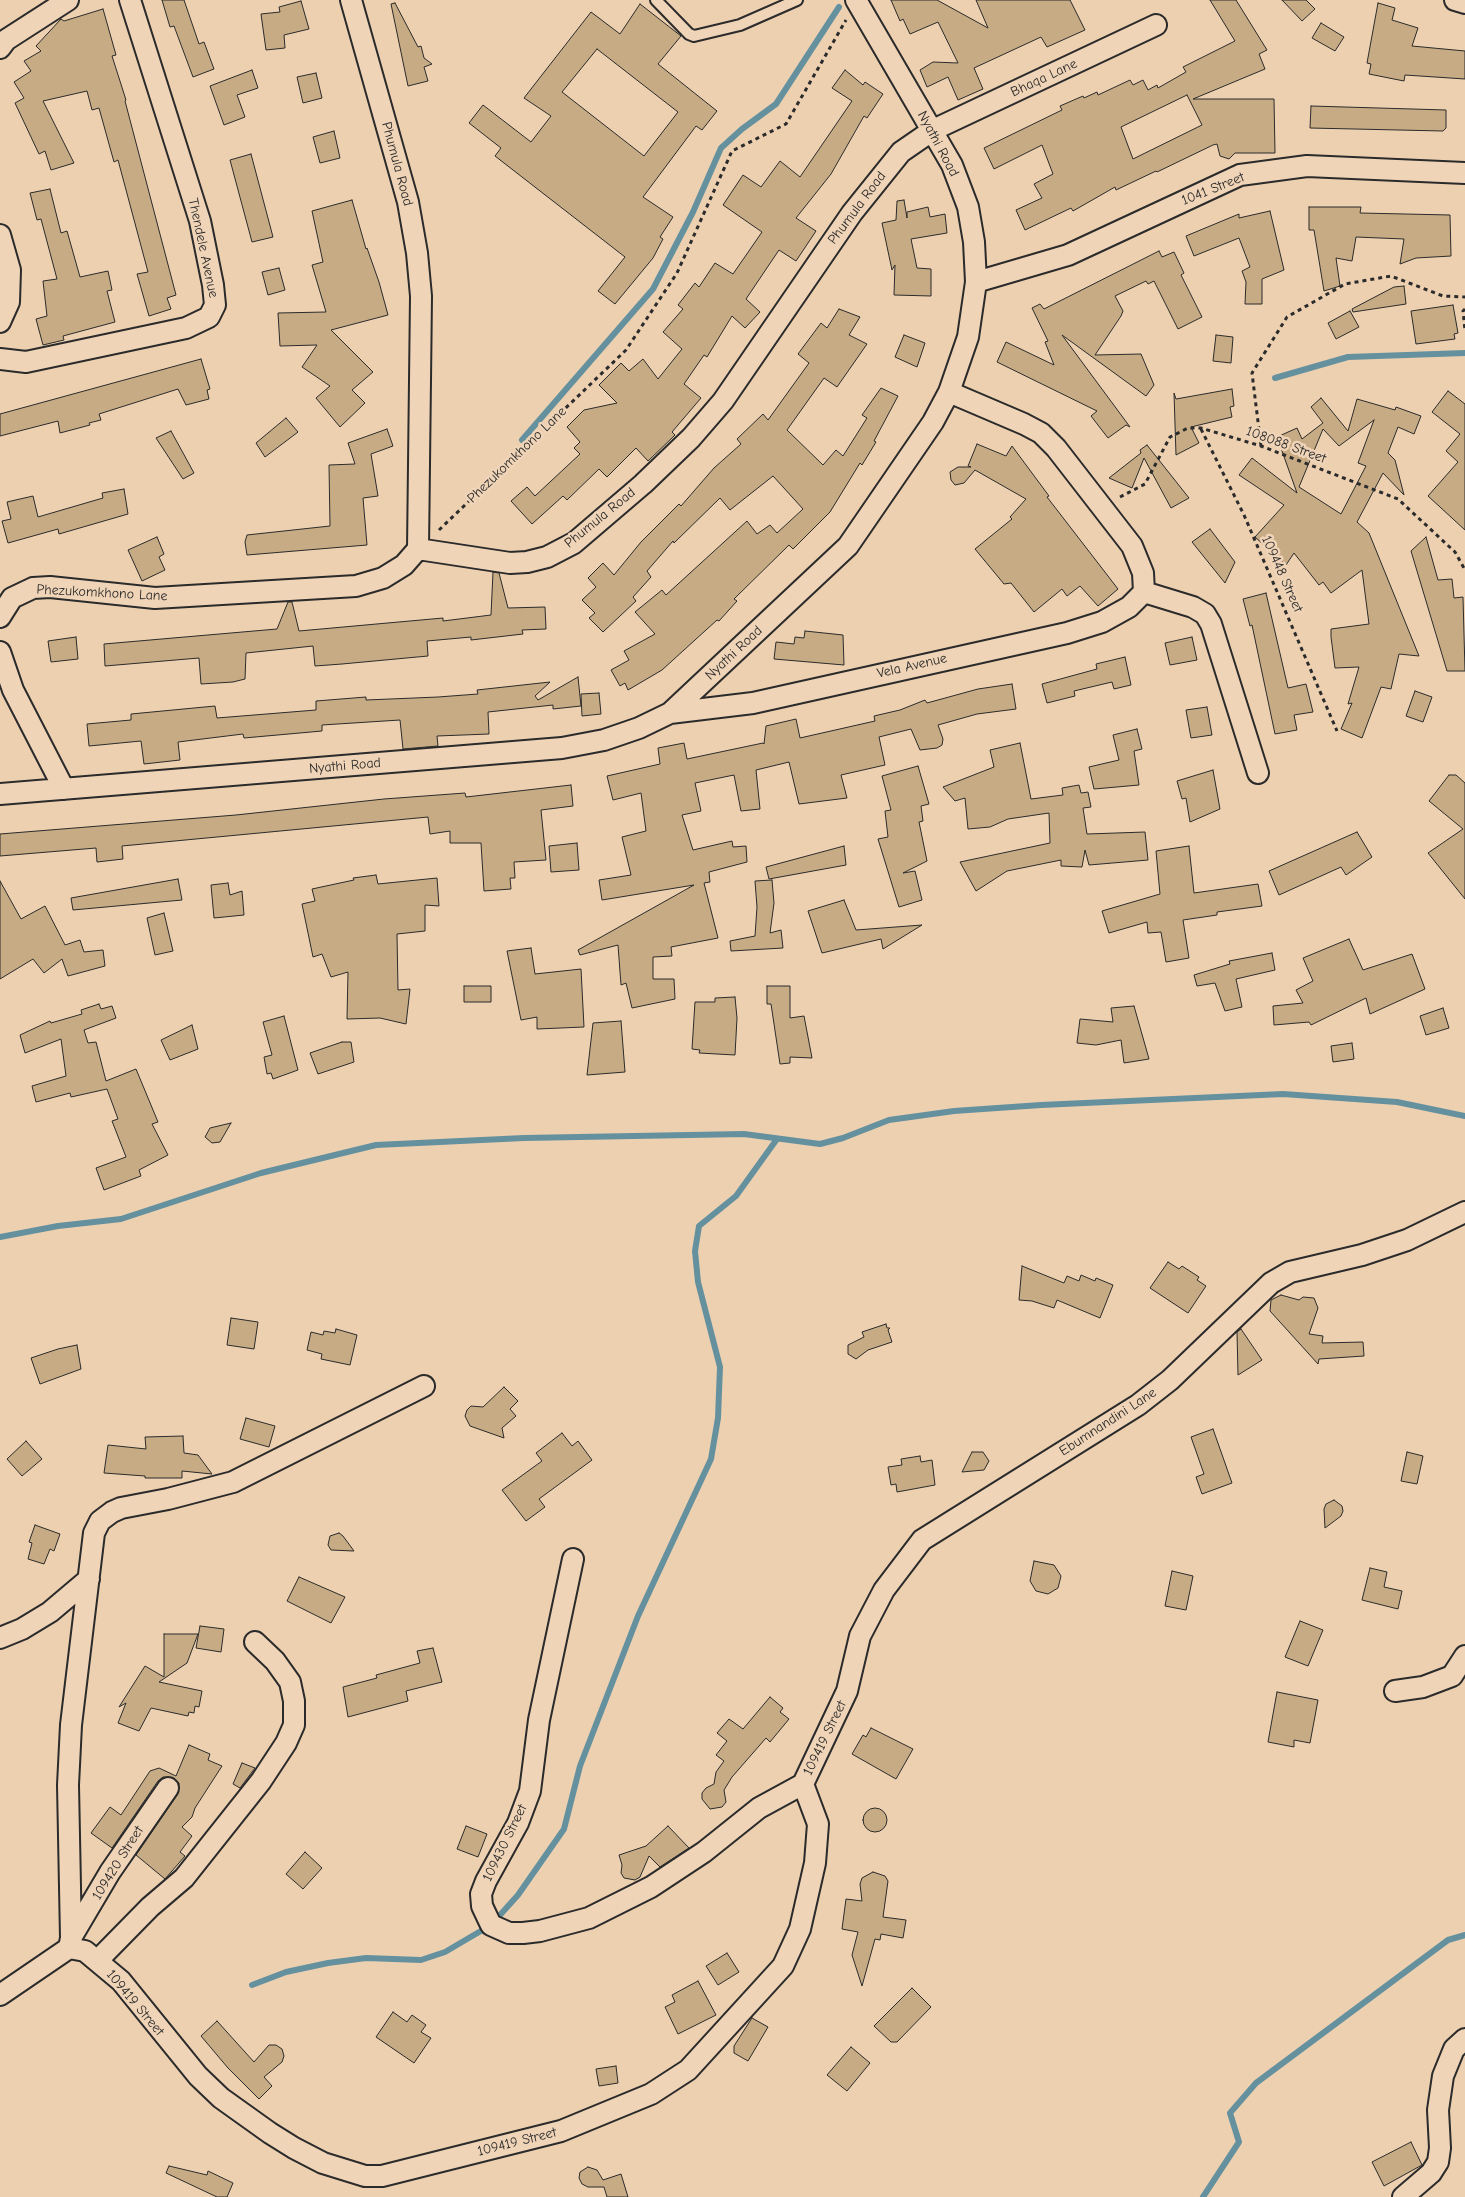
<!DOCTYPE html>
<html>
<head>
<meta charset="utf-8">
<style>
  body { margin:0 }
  canvas { display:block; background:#edd0b0 }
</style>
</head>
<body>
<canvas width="1465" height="2197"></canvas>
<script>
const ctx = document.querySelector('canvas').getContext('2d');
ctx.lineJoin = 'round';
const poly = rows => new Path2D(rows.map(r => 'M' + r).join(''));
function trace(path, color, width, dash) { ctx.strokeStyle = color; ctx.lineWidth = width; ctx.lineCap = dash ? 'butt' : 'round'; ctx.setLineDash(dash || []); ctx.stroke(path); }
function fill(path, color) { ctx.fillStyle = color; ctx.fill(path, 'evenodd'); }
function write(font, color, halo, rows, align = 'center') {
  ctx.font = font + ' "Comic Neue",sans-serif'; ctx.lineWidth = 5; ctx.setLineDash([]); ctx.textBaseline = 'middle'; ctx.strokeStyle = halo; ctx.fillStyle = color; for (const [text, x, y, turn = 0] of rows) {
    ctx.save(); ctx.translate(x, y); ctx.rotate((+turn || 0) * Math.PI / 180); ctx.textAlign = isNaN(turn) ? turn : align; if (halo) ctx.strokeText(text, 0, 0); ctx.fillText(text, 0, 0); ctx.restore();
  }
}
trace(poly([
  [1275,378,1348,357,1465,353],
  [522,440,653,289,693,212,721,148,742,129,776,104,839,7],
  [0,1237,58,1226,121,1219,261,1173,376,1145,524,1138,744,1134,820,1144,843,1138,889,1120,954,1111,1041,1105,1283,1094,1397,1102,1465,1116],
  [252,1985,286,1972,328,1963,366,1958,421,1960,445,1952,491,1925,518,1895,564,1829,580,1766,638,1616,711,1459,718,1418,720,1367,698,1282,695,1251,699,1226,736,1196,777,1139],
  [1203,2197,1239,2142,1230,2113,1256,2083,1448,1940,1465,1935]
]), '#65919f', 6);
const building = poly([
  [162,0,184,0,199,44,204,42,214,69,193,77,174,26,170,27,162,0],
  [891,0,937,0,988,28,976,0,1070,0,1085,30,1047,47,1041,37,974,68,983,89,958,100,948,77,927,87,920,70,933,62,958,63,938,22,910,34,903,19,900,21,891,0],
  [1210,0,1236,0,1267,50,1259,54,1265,69,1193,99,1274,99,1275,153,1235,153,1229,159,1220,156,1217,144,1213,145,1157,172,1156,171,1116,190,1115,187,1073,211,1071,208,1025,230,1016,210,1042,198,1034,184,1053,174,1042,145,994,169,984,148,1062,110,1060,106,1083,96,1084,98,1097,92,1098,95,1130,80,1133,85,1143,80,1148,90,1157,85,1158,88,1186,72,1183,67,1235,41,1210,0],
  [1187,95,1202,125,1133,159,1121,127,1187,95],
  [1282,0,1306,0,1315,9,1302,21,1282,0],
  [301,1,309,29,284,35,285,48,266,50,261,14,280,12,279,7,301,1],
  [395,3,418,47,421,46,424,58,432,64,424,67,428,81,408,86,391,4,395,3],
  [1378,3,1395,8,1392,20,1418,28,1412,46,1465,51,1465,79,1405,75,1404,81,1369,74,1371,64,1367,63,1378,3],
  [640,4,681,36,658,64,717,111,702,130,696,126,643,197,673,217,660,237,663,239,653,258,615,304,598,291,625,257,495,156,501,148,469,123,483,105,531,142,551,116,524,98,591,12,620,34,640,4],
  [597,49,678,112,644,156,562,92,597,49],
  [103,9,116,55,112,56,126,100,125,101,176,295,167,298,171,309,149,316,137,274,148,272,118,160,114,162,99,108,92,110,87,91,43,101,74,163,51,170,45,151,39,154,15,103,24,98,14,82,31,71,24,61,41,51,36,46,61,19,64,21,103,9],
  [1321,23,1344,37,1335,51,1312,38,1321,23],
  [252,70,258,88,237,95,245,117,224,125,210,86,252,70],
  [845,70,863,85,865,82,883,94,867,118,864,116,831,174,796,218,816,231,796,261,779,250,746,299,760,312,745,328,732,316,707,357,704,355,684,384,701,398,672,432,675,435,648,461,636,448,607,477,599,469,567,500,563,496,532,524,511,501,527,487,535,496,580,454,574,448,580,442,567,427,584,410,617,403,599,385,621,363,629,371,643,359,658,379,682,349,663,332,683,309,678,305,695,283,699,287,715,263,733,274,762,232,723,205,743,175,761,187,780,161,800,177,852,101,832,88,845,70],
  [316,73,322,98,303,103,297,77,316,73],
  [1311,106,1446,110,1446,128,1443,131,1310,128,1311,106],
  [334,131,340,158,320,163,313,137,334,131],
  [251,154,273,237,252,242,230,160,251,154],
  [50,189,61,233,67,231,80,277,108,271,112,290,107,291,115,322,63,336,64,340,43,345,36,319,47,316,43,281,57,279,41,219,37,220,30,193,50,189],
  [352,200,366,249,367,248,379,282,388,315,331,330,373,372,352,390,365,403,340,427,316,398,330,386,302,367,317,345,280,346,278,313,326,312,312,265,323,262,312,211,352,200],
  [904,200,907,218,907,212,928,207,930,217,945,214,947,233,911,239,917,268,931,269,931,296,894,295,895,265,892,270,882,223,896,220,897,201,904,200],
  [1309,207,1361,207,1360,213,1450,215,1451,256,1416,258,1400,264,1404,239,1356,237,1352,261,1336,258,1340,286,1324,291,1314,230,1309,230,1309,207],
  [1270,211,1284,270,1262,279,1262,304,1245,304,1246,282,1242,271,1250,267,1239,238,1194,256,1186,236,1239,214,1239,218,1270,211],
  [1159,251,1162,257,1174,252,1184,273,1181,275,1202,317,1178,329,1154,281,1148,284,1146,281,1115,296,1123,311,1121,316,1095,355,1141,354,1154,385,1146,396,1062,335,1130,427,1126,425,1108,438,1091,416,1097,411,997,362,1006,342,1054,365,1045,342,1048,341,1032,308,1040,304,1044,309,1159,251],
  [279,268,285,290,268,295,262,272,279,268],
  [1404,286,1406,304,1353,312,1352,309,1394,287,1404,286],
  [1453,305,1458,333,1454,334,1455,339,1416,344,1411,311,1453,305],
  [839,309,860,317,849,335,867,344,837,387,824,378,787,430,823,465,836,450,843,456,867,418,862,415,881,388,898,396,874,441,876,442,862,465,860,463,830,512,793,549,789,545,734,599,737,601,719,621,717,620,662,670,628,690,625,683,620,686,611,670,629,660,624,651,655,634,635,612,662,590,666,595,747,521,757,534,770,525,777,533,803,509,773,476,730,510,720,498,674,543,673,541,647,571,651,577,633,597,636,601,603,632,589,618,595,613,582,600,596,587,588,578,603,563,614,575,641,542,679,504,681,506,714,468,741,444,737,439,763,414,768,420,809,363,798,354,821,323,827,328,839,309],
  [1350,311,1359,327,1336,339,1328,323,1350,311],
  [904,335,925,343,917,367,895,357,904,335],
  [1216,335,1233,337,1231,363,1213,361,1216,335],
  [201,359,210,389,207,390,209,399,186,405,178,389,99,414,101,420,89,423,90,425,60,433,58,421,0,436,0,414,201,359],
  [1232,389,1234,406,1230,407,1232,417,1191,427,1199,443,1176,455,1174,393,1176,399,1232,389],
  [1448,391,1465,404,1465,530,1428,496,1458,462,1446,451,1460,434,1432,412,1448,391],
  [1321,398,1348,431,1357,399,1395,410,1396,407,1421,416,1414,434,1398,427,1388,453,1395,460,1404,495,1383,473,1357,522,1369,533,1419,656,1399,654,1391,689,1381,687,1362,738,1341,729,1352,703,1348,704,1359,667,1335,668,1331,637,1331,629,1369,624,1362,570,1331,593,1323,582,1319,585,1294,553,1286,565,1255,537,1284,505,1239,475,1252,458,1297,493,1277,437,1297,428,1302,439,1323,423,1311,407,1321,398],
  [1374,420,1358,463,1366,466,1341,514,1299,487,1323,429,1339,446,1374,420],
  [286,418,298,432,265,457,256,443,286,418],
  [387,429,393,446,371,454,378,496,363,498,367,545,247,555,245,542,247,535,330,526,329,465,355,464,348,443,387,429],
  [171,431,194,473,183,479,156,438,171,431],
  [977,444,1006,456,1012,446,1049,496,1047,497,1118,589,1098,606,1080,586,1067,596,1062,589,1034,612,1011,583,1004,584,975,549,1012,519,1010,517,1026,499,975,470,964,483,955,485,951,480,950,472,958,467,971,467,968,466,977,444],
  [1147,445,1189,498,1171,508,1144,458,1132,488,1109,478,1141,453,1140,450,1147,445],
  [124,489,128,514,59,534,58,529,8,543,2,521,11,519,7,502,33,496,38,517,103,498,102,493,124,489],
  [1210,529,1235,562,1225,583,1192,542,1210,529],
  [157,537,164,554,159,557,165,570,142,581,128,550,157,537],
  [1426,537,1438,580,1452,579,1454,598,1463,597,1465,671,1447,671,1411,551,1426,537],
  [493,572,499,573,508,608,545,607,546,629,522,630,523,634,471,640,471,637,427,641,428,656,342,664,315,666,313,646,246,653,245,679,233,682,201,684,199,658,105,666,104,644,277,629,288,602,292,602,299,631,443,618,443,621,491,615,493,572],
  [1266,593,1288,688,1306,684,1313,712,1294,715,1297,730,1275,734,1252,625,1250,626,1243,599,1266,593],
  [805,631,843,635,844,665,774,659,776,642,794,644,795,637,804,638,805,631],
  [76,637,78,659,51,662,48,641,76,637],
  [1192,637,1197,660,1170,665,1165,643,1192,637],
  [1125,657,1131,685,1114,689,1112,682,1074,691,1075,696,1047,703,1042,684,1097,669,1096,664,1125,657],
  [578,677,581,706,553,709,553,705,488,712,489,734,437,736,438,746,403,749,400,720,322,725,322,731,244,738,243,734,178,742,180,760,144,764,141,741,89,746,87,724,131,720,131,714,215,706,217,718,316,710,316,701,366,697,366,700,438,697,478,694,477,690,550,682,535,696,538,700,578,677],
  [1012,684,1016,709,977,714,938,725,943,739,942,745,937,748,920,750,911,729,879,737,885,765,841,775,847,798,799,804,789,762,756,770,760,809,741,811,734,775,695,783,701,811,682,815,693,850,732,841,733,847,746,846,747,862,709,872,710,882,704,883,718,938,671,947,672,956,653,957,653,979,674,979,675,999,632,1008,626,983,621,985,618,945,580,955,578,950,694,885,602,900,599,880,631,875,622,837,646,831,641,793,613,800,607,776,660,764,658,748,684,743,687,759,763,743,764,744,766,726,796,719,800,738,875,721,874,716,900,710,925,700,927,703,978,689,1012,684],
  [1415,691,1432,697,1423,722,1406,716,1415,691],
  [599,693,601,714,582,716,581,694,599,693],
  [1207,707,1212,735,1191,738,1186,710,1207,707],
  [1137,729,1142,749,1134,751,1139,785,1094,789,1089,767,1119,760,1113,735,1137,729],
  [1020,743,1031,799,1063,795,1062,788,1079,785,1081,793,1088,792,1091,807,1083,808,1087,834,1145,832,1148,860,1089,865,1085,850,1082,867,1061,866,1061,860,1007,871,976,891,960,862,1050,843,1049,813,1008,819,990,827,968,829,965,798,955,801,943,787,994,767,990,750,1020,743],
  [918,766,929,804,921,806,923,821,919,822,927,861,903,873,915,871,922,900,899,907,878,839,888,837,885,811,891,810,882,776,918,766],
  [1213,770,1220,809,1190,822,1186,798,1182,799,1177,781,1213,770],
  [1449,775,1456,775,1465,783,1465,899,1428,853,1463,829,1429,801,1449,775],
  [571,785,573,806,541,810,546,860,514,862,515,878,510,878,511,889,484,891,481,843,450,843,450,831,430,834,428,817,122,846,123,859,97,862,96,848,0,856,0,834,236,815,384,799,465,793,466,797,571,785],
  [1357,832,1372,857,1346,875,1341,867,1279,895,1269,871,1357,832],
  [577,843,579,870,551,872,549,846,577,843],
  [844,846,846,865,769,879,766,867,844,846],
  [1189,846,1194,893,1258,884,1262,906,1217,912,1217,915,1183,920,1189,958,1166,962,1161,932,1148,933,1147,922,1109,933,1102,911,1160,894,1156,851,1189,846],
  [376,875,378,884,437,878,439,906,425,905,425,931,397,934,398,990,410,989,406,1024,380,1018,347,1019,348,972,331,977,322,954,313,957,302,904,315,901,312,889,354,880,353,878,376,875],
  [178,879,182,900,73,910,71,898,178,879],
  [772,880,774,903,770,933,781,930,783,948,731,951,730,941,755,936,757,907,755,881,772,880],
  [0,881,21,919,45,906,65,945,80,940,84,952,103,950,105,966,68,976,62,959,44,973,33,959,0,979,0,881],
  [228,883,230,895,242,891,244,915,214,918,211,885,228,883],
  [844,900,856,930,922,925,883,949,881,939,822,953,808,911,844,900],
  [164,913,173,951,155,955,147,918,164,913],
  [1349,939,1363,970,1412,954,1425,989,1370,1014,1366,998,1311,1025,1309,1022,1274,1025,1273,1006,1303,1003,1296,990,1313,981,1303,958,1349,939],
  [531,948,535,974,581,969,584,1027,537,1029,537,1017,521,1020,507,951,531,948],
  [1272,953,1275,970,1236,979,1242,1007,1225,1011,1215,983,1197,986,1194,975,1230,964,1229,961,1272,953],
  [464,986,491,986,491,1002,464,1002,464,986],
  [767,986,790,986,790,1018,804,1016,812,1058,790,1057,790,1063,780,1064,771,1004,767,1004,767,986],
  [735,997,737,1018,735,1055,699,1053,700,1050,692,1049,695,1002,715,1002,715,998,735,997],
  [99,1004,101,1009,112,1006,116,1018,84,1030,88,1043,96,1042,106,1081,136,1069,158,1122,152,1124,168,1155,139,1170,141,1176,104,1190,96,1168,126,1157,112,1121,118,1119,107,1089,71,1097,70,1093,36,1102,32,1086,66,1076,61,1039,25,1053,20,1035,50,1021,51,1023,82,1014,81,1010,99,1004],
  [1134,1006,1149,1059,1124,1063,1121,1040,1096,1045,1077,1043,1080,1019,1113,1022,1111,1008,1134,1006],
  [1443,1008,1449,1028,1426,1035,1420,1016,1443,1008],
  [284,1016,298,1070,273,1079,271,1073,267,1074,264,1057,272,1055,263,1022,284,1016],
  [621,1021,625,1072,587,1075,593,1023,621,1021],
  [192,1025,198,1049,170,1060,161,1040,192,1025],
  [342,1042,351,1042,354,1062,318,1074,310,1053,342,1042],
  [1352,1043,1354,1059,1333,1062,1331,1046,1352,1043],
  [231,1123,220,1142,212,1143,205,1137,210,1128,231,1123],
  [1168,1262,1179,1269,1182,1266,1199,1277,1197,1280,1206,1286,1188,1313,1150,1288,1168,1262],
  [1022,1266,1064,1283,1067,1276,1079,1281,1081,1275,1095,1281,1096,1278,1113,1285,1100,1318,1057,1300,1054,1308,1032,1301,1019,1300,1022,1266],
  [1281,1295,1299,1300,1303,1297,1314,1298,1318,1308,1309,1334,1323,1336,1322,1343,1363,1342,1364,1356,1319,1359,1318,1364,1270,1311,1271,1300,1281,1295],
  [231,1318,258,1322,254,1349,227,1345,231,1318],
  [886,1324,887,1328,890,1328,888,1330,892,1342,868,1350,856,1359,848,1354,848,1345,864,1337,862,1332,886,1324],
  [336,1329,357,1335,350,1365,321,1359,322,1354,307,1350,311,1332,323,1335,324,1331,335,1333,336,1329],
  [1241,1329,1262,1360,1238,1375,1237,1332,1241,1329],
  [77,1345,81,1369,40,1384,31,1358,58,1349,77,1345],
  [504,1387,518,1401,510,1409,516,1416,502,1428,504,1438,470,1426,465,1416,467,1410,471,1406,483,1407,504,1387],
  [246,1418,275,1426,269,1447,240,1439,246,1418],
  [1213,1429,1232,1483,1202,1494,1196,1477,1204,1474,1191,1437,1213,1429],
  [562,1433,572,1446,578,1441,592,1460,539,1499,545,1507,526,1521,502,1490,542,1461,536,1453,562,1433],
  [183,1436,184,1453,198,1455,212,1474,182,1471,182,1478,145,1478,145,1476,104,1473,108,1445,146,1449,145,1437,183,1436],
  [26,1441,42,1459,22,1476,7,1459,26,1441],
  [972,1452,983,1452,989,1461,984,1470,962,1472,972,1452],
  [1407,1452,1423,1456,1417,1484,1401,1481,1407,1452],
  [920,1456,921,1462,932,1460,935,1485,897,1492,896,1484,891,1485,888,1467,902,1465,901,1459,920,1456],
  [1334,1500,1342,1506,1343,1511,1341,1516,1325,1528,1324,1509,1326,1504,1334,1500],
  [35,1525,60,1534,54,1551,50,1549,44,1564,28,1559,32,1543,29,1542,35,1525],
  [339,1533,343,1536,354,1551,331,1550,328,1545,330,1536,339,1533],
  [1034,1561,1054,1565,1061,1576,1058,1588,1048,1594,1036,1591,1030,1581,1034,1561],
  [1370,1568,1387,1572,1384,1587,1402,1591,1398,1609,1362,1600,1370,1568],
  [1172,1571,1193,1576,1186,1610,1165,1606,1172,1571],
  [299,1577,345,1597,331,1623,287,1601,299,1577],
  [1300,1621,1323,1630,1308,1666,1285,1657,1300,1621],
  [200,1626,224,1629,221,1652,196,1648,200,1626],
  [164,1634,198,1634,187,1663,159,1682,202,1691,199,1707,195,1706,194,1713,189,1712,188,1716,151,1708,139,1731,118,1723,126,1703,119,1707,145,1666,164,1677,164,1634],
  [433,1648,442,1682,406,1691,408,1701,348,1717,343,1687,377,1678,376,1675,420,1663,417,1651,433,1648],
  [1277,1692,1318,1700,1310,1743,1294,1740,1294,1747,1268,1742,1277,1692],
  [770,1697,783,1708,780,1712,789,1719,770,1742,766,1738,732,1777,724,1790,726,1802,722,1807,710,1809,702,1799,702,1793,706,1788,714,1784,716,1772,724,1761,716,1755,727,1741,717,1733,729,1719,743,1729,770,1697],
  [871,1728,913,1749,896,1779,852,1754,863,1735,866,1737,871,1728],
  [189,1745,210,1754,208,1760,222,1766,195,1808,192,1817,182,1827,192,1836,180,1852,185,1856,165,1879,136,1855,178,1794,179,1783,174,1778,163,1777,158,1781,112,1848,91,1833,110,1807,121,1815,150,1771,159,1768,176,1776,189,1745],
  [242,1763,255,1768,240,1788,233,1784,242,1763],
  '863 1820a12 12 0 1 1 24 0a12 12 0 1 1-24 0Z',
  [466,1826,487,1834,478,1857,457,1849,466,1826],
  [668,1826,689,1848,660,1867,649,1856,640,1877,635,1880,624,1878,621,1873,622,1865,619,1855,646,1846,668,1826],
  [305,1852,322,1868,303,1889,286,1874,305,1852],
  [873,1872,885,1876,888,1881,883,1917,906,1920,903,1938,881,1934,880,1940,875,1939,862,1986,852,1955,858,1932,842,1929,846,1899,862,1901,860,1884,862,1878,873,1872],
  [727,1953,739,1972,718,1985,706,1966,727,1953],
  [698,1981,716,2015,678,2034,665,2007,675,2002,672,1995,698,1981],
  [912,1988,931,2007,897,2042,891,2042,874,2026,912,1988],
  [393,2012,407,2022,412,2015,426,2025,421,2032,431,2038,414,2063,376,2037,393,2012],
  [752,2018,768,2027,748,2061,734,2053,734,2046,752,2018],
  [217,2021,254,2062,269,2045,276,2045,282,2049,284,2056,282,2062,264,2077,272,2086,259,2099,228,2068,201,2036,217,2021],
  [851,2047,870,2063,847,2091,827,2075,851,2047],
  [616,2066,618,2083,599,2086,596,2069,616,2066],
  [1411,2142,1422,2165,1384,2186,1372,2162,1411,2142],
  [169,2166,207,2175,208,2171,233,2183,227,2197,217,2197,166,2173,169,2166],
  [588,2167,597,2170,603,2180,621,2174,628,2197,607,2197,604,2187,588,2187,582,2184,579,2178,580,2172,588,2167]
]);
fill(building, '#c7ab84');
trace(building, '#2b2b2b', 1);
const service = poly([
  [656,0,689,34,694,36,740,25,797,0]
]);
const minor = poly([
  [351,0,408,202,417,253,421,296,418,549],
  [1455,0,1465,3],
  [0,48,6,40,68,0],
  [0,235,10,270,9,302,0,322],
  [976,282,1068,255,1240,175,1307,166,1465,173],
  [0,359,26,362,186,328,209,317,215,305,213,285,200,221,130,0],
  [418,549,510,563,527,562,547,557,574,543,643,484,691,438,723,401,852,213,901,152,933,130,1156,25],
  [1144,592,1193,607,1205,614,1211,624,1258,773],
  [0,617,12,598,33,588,50,587,155,598,356,586,383,578,404,565,418,549],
  [0,652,13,690,64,789],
  [670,713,753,703,1067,633,1102,622,1129,607,1144,592,1143,573,1132,546,1056,448,1041,433,1024,424,949,392],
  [0,794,562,748,604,740,639,728,670,713,848,546,933,422,949,392,968,337,976,282,974,242,968,207,952,165,856,0],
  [573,1559,539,1720,530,1791,518,1823,486,1881,481,1894,482,1906,491,1925,509,1933,523,1933,540,1931,589,1918,651,1887,704,1852,759,1808,803,1784],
  [0,1638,22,1629,50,1612,89,1579],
  [1395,1691,1423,1687,1452,1676,1465,1656],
  [71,1938,110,1872,168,1788],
  [69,1948,71,1938,68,1785,71,1725,94,1533,100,1521,112,1512,121,1508,168,1499,233,1482,424,1386],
  [98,1960,150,1907,184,1878,261,1781,286,1743,294,1725,294,1701,290,1682,275,1661,255,1642],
  [0,1995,69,1948,85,1951,121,1981,198,2076,221,2098,270,2133,294,2148,323,2163,365,2176,382,2176,561,2131,651,2094,688,2070,783,1966,800,1929,815,1863,818,1824,803,1784,847,1691,860,1636,884,1590,922,1540,1138,1405,1170,1380,1271,1283,1290,1272,1362,1255,1407,1240,1465,1212],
  [1403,2197,1431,2173,1438,2162,1440,2148,1438,2110,1443,2076,1454,2049,1465,2039]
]);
trace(service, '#2b2b2b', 14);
trace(minor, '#2b2b2b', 24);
trace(poly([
  [1465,309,1463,311,1465,330],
  [1201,429,1244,515,1337,731],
  [1261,446,1252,373,1287,317,1345,284,1391,276,1443,296,1465,297],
  [1120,497,1145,484,1170,437,1188,428,1201,428,1261,446,1398,499,1455,552,1465,570],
  [439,530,626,350,677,273,732,151,786,124,846,20]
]), '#2b2b2b', 3, [4, 4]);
trace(service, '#f0d4b7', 10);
trace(minor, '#f0d4b7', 20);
write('14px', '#2b2b2b', '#f0d4b7', [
  ["Bhaqa Lane",1044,78,-25],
  ["Nyathi Road",938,144,62],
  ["Phumula Road",397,164,75],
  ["1041 Street",1213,189,-22],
  ["Phumula Road",857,208,-53],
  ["Thendele Avenue",203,248,78],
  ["108088 Street",1286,445,20],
  ["Phezukomkhono Lane",517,455,-44],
  ["Phumula Road",600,518,-39],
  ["109448 Street",1282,574,66],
  ["Phezukomkhono Lane",102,593,3],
  ["Nyathi Road",734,653,-43],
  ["Vela Avenue",912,666,-13],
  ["Nyathi Road",345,766,-5],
  ["Ebumnandini Lane",1108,1422,-33],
  ["109419 Street",825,1738,-64],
  ["109430 Street",505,1843,-64],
  ["109420 Street",118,1863,-58],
  ["109419 Street",135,2003,50],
  ["109419 Street",517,2142,-14]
]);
</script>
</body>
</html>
